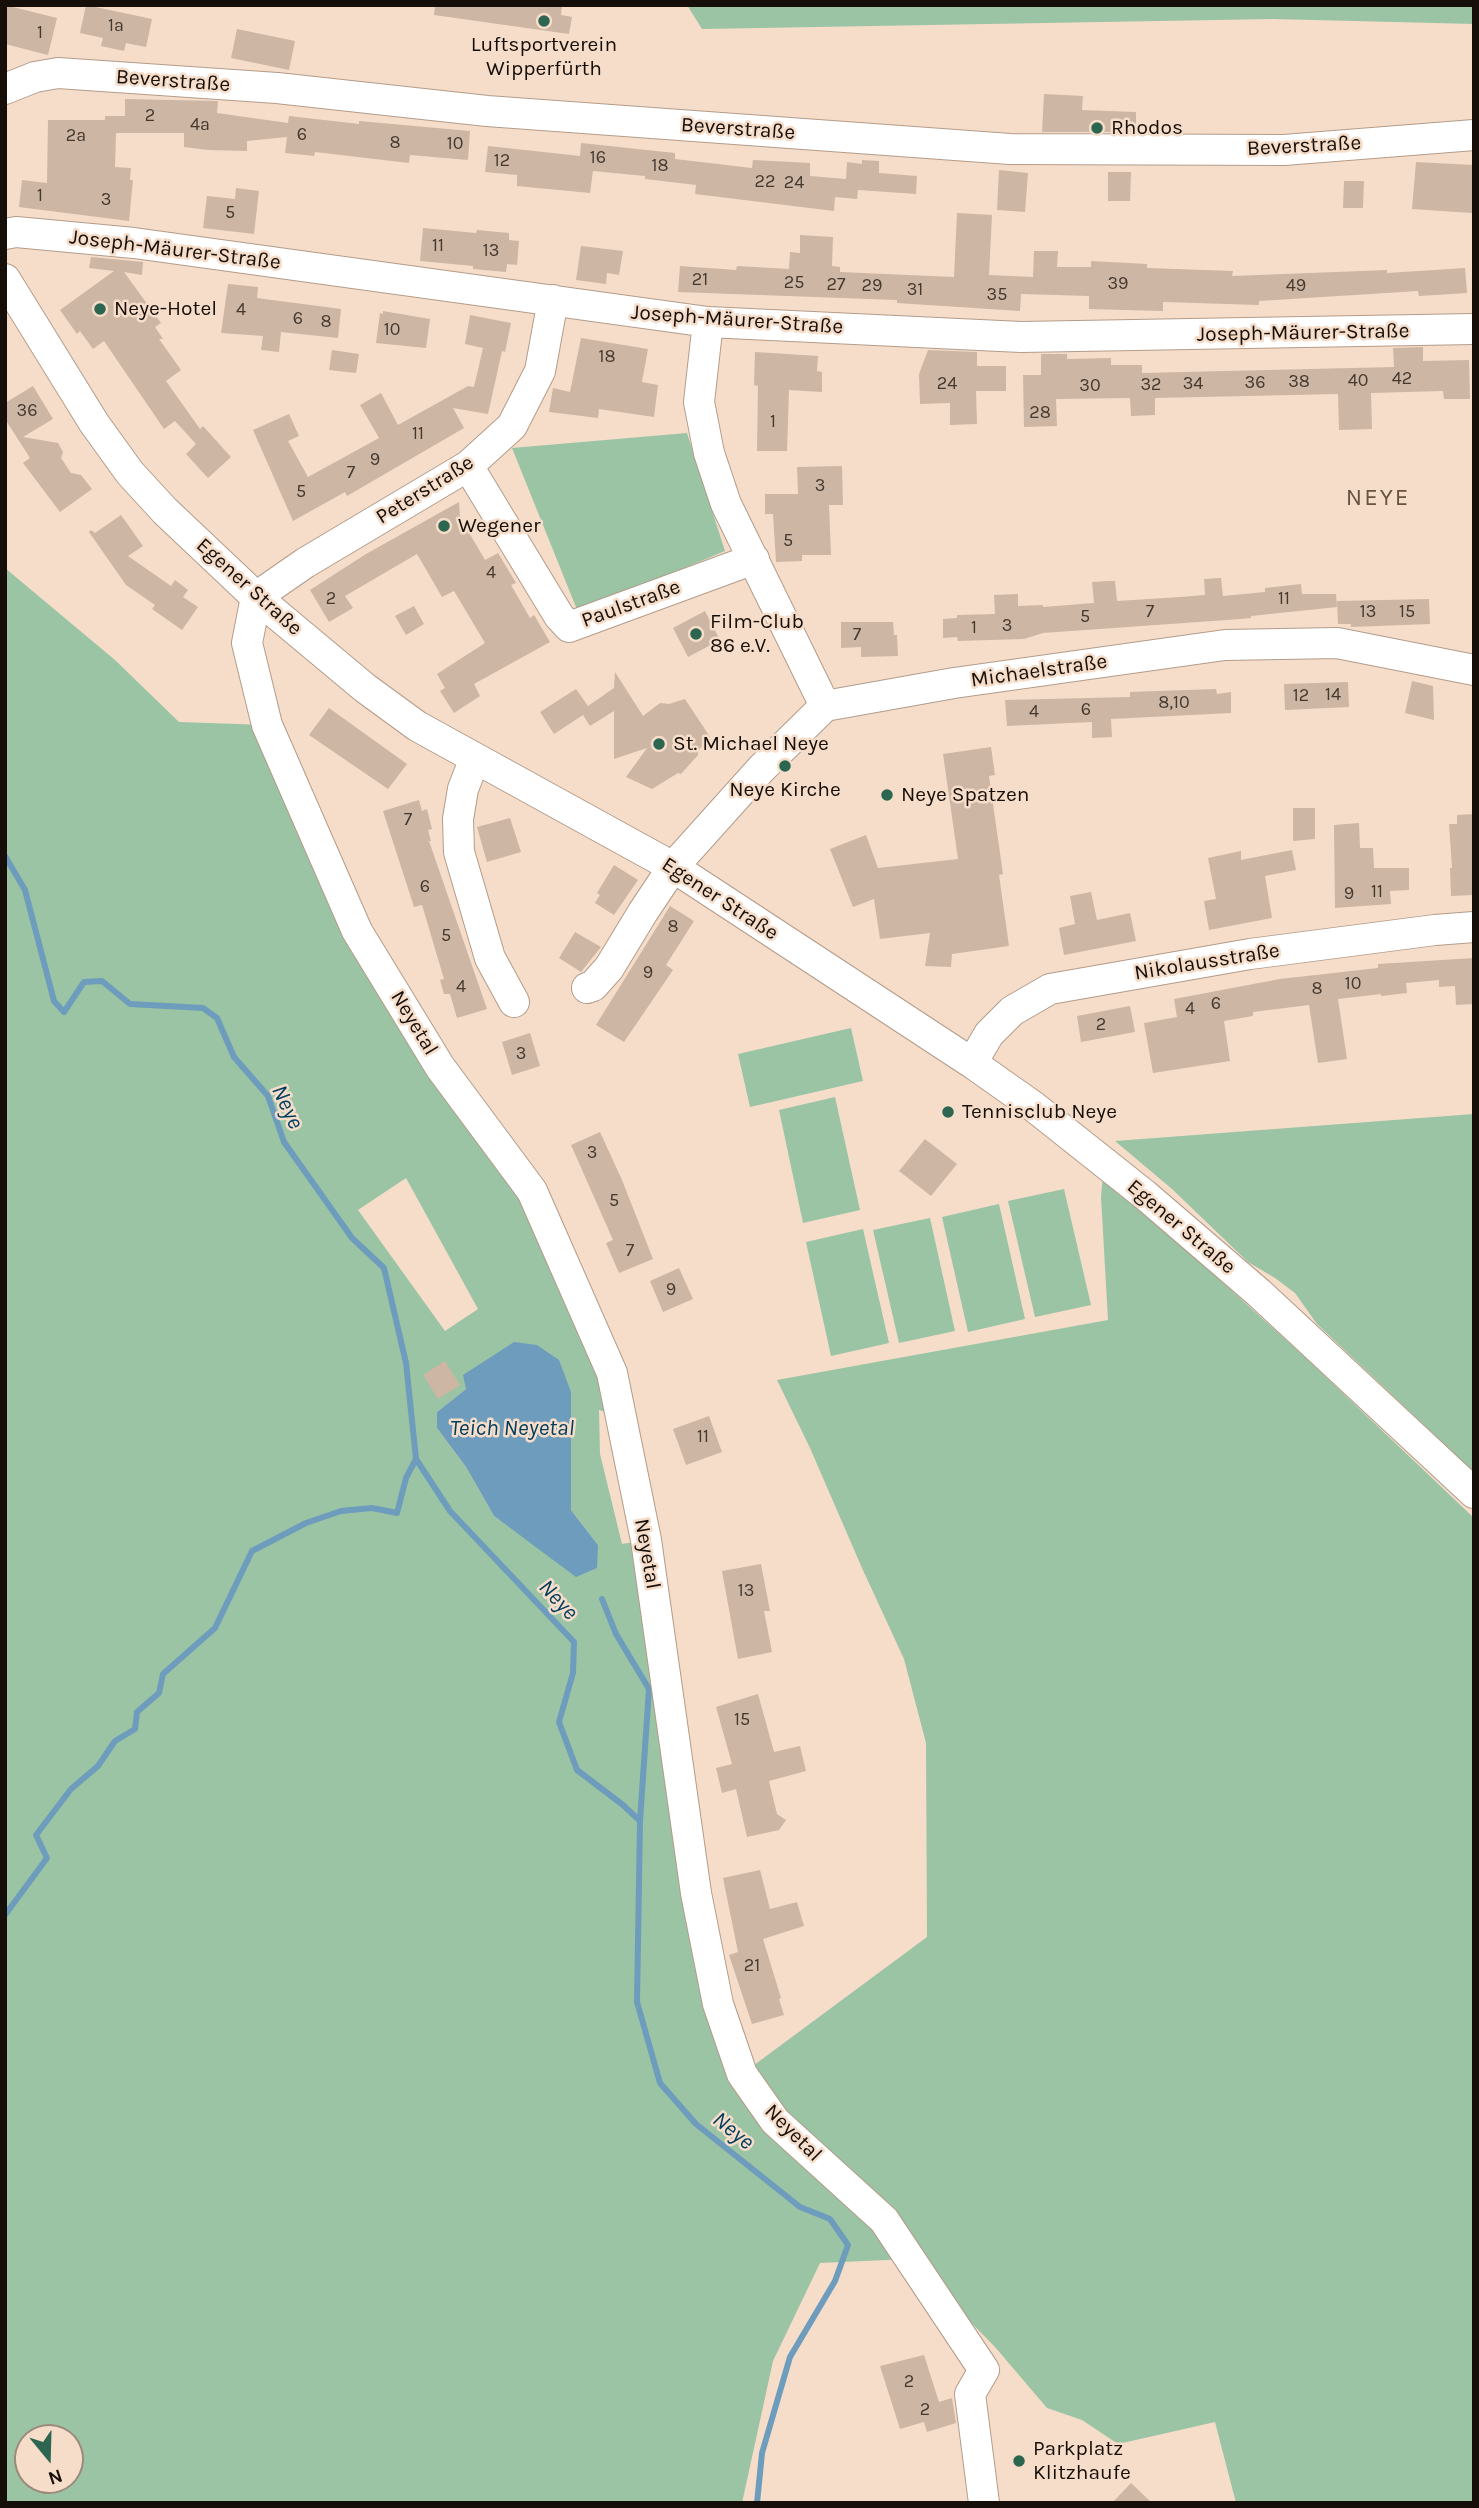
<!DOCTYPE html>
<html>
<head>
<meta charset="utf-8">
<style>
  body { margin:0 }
  #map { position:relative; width:1479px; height:2508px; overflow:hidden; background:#f5ddca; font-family:Karla,sans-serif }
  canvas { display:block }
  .frame { position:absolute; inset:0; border:7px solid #160e08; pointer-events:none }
  .north { position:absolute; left:14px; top:2424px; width:70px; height:70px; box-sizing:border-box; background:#f5ddca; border:2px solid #9c8a7c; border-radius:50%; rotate:161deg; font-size:19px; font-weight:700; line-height:28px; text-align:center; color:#160e08 }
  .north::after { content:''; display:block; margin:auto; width:24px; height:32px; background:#2c6650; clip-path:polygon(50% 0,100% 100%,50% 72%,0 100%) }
</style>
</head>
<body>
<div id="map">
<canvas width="1479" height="2508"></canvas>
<div class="frame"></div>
<div class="north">N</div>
</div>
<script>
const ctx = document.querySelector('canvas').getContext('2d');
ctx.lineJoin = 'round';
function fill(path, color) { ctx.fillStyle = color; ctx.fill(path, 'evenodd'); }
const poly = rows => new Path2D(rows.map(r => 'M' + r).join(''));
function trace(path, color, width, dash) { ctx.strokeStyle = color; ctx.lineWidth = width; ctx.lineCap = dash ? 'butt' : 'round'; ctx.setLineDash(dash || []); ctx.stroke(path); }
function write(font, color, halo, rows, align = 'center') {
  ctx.font = font + ' Karla,sans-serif'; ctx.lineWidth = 5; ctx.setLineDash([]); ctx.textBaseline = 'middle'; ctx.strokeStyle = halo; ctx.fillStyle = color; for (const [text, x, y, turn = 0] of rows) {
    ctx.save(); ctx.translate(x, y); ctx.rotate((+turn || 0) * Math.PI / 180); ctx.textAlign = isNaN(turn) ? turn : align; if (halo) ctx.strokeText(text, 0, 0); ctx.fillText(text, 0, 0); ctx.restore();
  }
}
fill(poly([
  [687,5,1474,5,1474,24,1273,19,702,29],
  [687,433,725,551,578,612,512,448],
  [5,568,115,660,179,722,267,725,357,931,491,1133,619,1416,599,1410,600,1454,622,1544,646,1540,742,2074,927,1937,926,1743,904,1659,862,1568,810,1448,777,1380,1108,1320,1101,1197,1103,1174,1308,1360,1474,1518,1474,2503,1236,2503,1215,2422,1118,2444,1082,2420,1047,2408,995,2347,909,2259,820,2263,773,2361,742,2503,5,2503],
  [406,1178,478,1309,445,1331,358,1210],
  [466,1389,571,1392,571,1510,598,1545,524,1538,494,1516,466,1467,437,1428,437,1412],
  [28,2438,70,2438,70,2480,28,2480],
  [851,1028,863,1081,750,1107,738,1054],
  [835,1097,860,1210,803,1223,779,1110],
  [1474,1114,1474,1472,1317,1324,1295,1293,1275,1278,1248,1262,1172,1189,1115,1141],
  [1064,1189,1091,1305,1035,1317,1008,1201],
  [999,1204,1025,1319,968,1332,942,1217],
  [930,1218,955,1331,899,1343,873,1230],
  [863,1229,889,1343,831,1356,806,1242]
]), '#9bc4a4');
fill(poly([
  [514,1342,537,1345,559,1360,571,1392,571,1510,598,1545,597,1568,576,1577,494,1516,466,1467,437,1428,437,1412,466,1389,463,1375]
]), '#6e9cbd');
trace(poly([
  [5,856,25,890,54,1001,64,1012,84,982,102,981,130,1004,203,1008,217,1018,234,1057,268,1096,284,1142,352,1238,384,1268,406,1363,416,1459,450,1511,574,1642,573,1673,559,1722,577,1770,623,1805,640,1821,637,2002,660,2083,696,2124,800,2207,830,2219,848,2245,835,2281,790,2357,762,2453,757,2503],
  [602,1599,616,1634,649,1689,640,1821],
  [5,1915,47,1858,36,1835,71,1789,98,1766,115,1741,135,1729,137,1712,159,1693,163,1674,215,1628,252,1551,306,1523,341,1511,372,1508,397,1513,406,1478,416,1459]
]), '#6e9cbd', 6);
fill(poly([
  [5,5,57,18,48,55,5,44],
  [86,5,152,19,146,47,126,43,124,51,101,46,103,38,80,33],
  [435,5,562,5,561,15,572,17,569,34,434,15],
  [237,29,295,41,289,70,231,58],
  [1044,94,1083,96,1082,110,1136,112,1136,132,1042,132],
  [125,99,218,101,217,113,288,123,289,116,359,124,359,121,470,131,468,160,410,155,409,163,315,152,314,156,285,153,287,137,247,141,247,151,208,150,184,147,184,133,116,133,115,167,131,168,130,180,133,180,129,221,19,207,22,180,47,183,48,120,105,120,105,116,125,116],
  [581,143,675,153,675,159,752,168,753,160,810,163,810,176,846,179,847,162,862,164,862,160,879,161,879,173,917,176,916,194,858,190,857,199,835,197,834,211,695,194,696,185,645,179,645,176,593,171,590,193,517,186,517,175,485,172,488,146,580,156],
  [1416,162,1474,165,1472,213,1412,209],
  [999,170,1028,173,1025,212,997,210],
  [1108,172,1131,172,1130,201,1108,201],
  [1344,181,1364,181,1363,208,1343,208],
  [236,188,259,191,254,234,203,228,207,196,235,199],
  [957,213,992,215,989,275,1033,277,1034,251,1058,251,1057,267,1091,267,1091,261,1147,264,1147,268,1233,271,1232,276,1387,270,1387,273,1465,268,1467,293,1419,296,1418,291,1259,301,1259,305,1163,302,1163,311,1089,309,1089,296,1021,294,1020,311,897,303,897,300,678,292,680,266,736,270,737,266,789,269,790,252,800,253,800,235,833,237,832,266,840,267,840,272,954,277],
  [423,228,476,233,477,230,509,233,509,240,519,241,517,265,507,264,506,272,473,269,473,266,420,261],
  [581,246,623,251,619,275,607,273,606,284,576,280],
  [91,257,143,262,142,275,124,272,161,323,155,327,163,339,159,339,181,370,166,381,200,429,203,426,231,457,208,478,186,454,196,444,175,421,164,429,104,341,93,349,80,331,77,334,60,310,114,271,89,268],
  [228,284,258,287,257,298,341,309,338,338,281,332,279,352,261,350,263,336,221,333],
  [383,311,430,319,426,348,376,343,380,313,383,314],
  [470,315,511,323,505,352,502,351,488,414,453,408,464,428,347,496,345,492,293,521,253,430,289,414,299,436,288,441,308,477,379,438,360,405,381,393,398,425,468,386,474,387,483,348,465,344],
  [581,338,648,349,642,382,658,385,654,417,599,409,598,418,549,412,553,388,570,392],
  [1423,347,1423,361,1469,360,1470,399,1444,399,1443,391,1371,393,1372,429,1339,430,1338,394,1155,398,1155,415,1131,416,1130,398,1056,399,1057,426,1024,427,1023,375,1041,375,1041,354,1067,354,1067,359,1111,358,1111,365,1142,365,1142,373,1394,367,1393,348],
  [332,350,359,354,356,373,329,370],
  [928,350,977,352,977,366,1006,366,1006,391,976,391,977,424,950,425,950,403,920,404,919,374],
  [755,352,818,356,817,371,822,372,822,392,789,390,787,451,757,451,758,386,754,385],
  [33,386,53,419,23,437,58,443,63,452,61,458,71,473,81,475,92,489,60,512,23,463,30,458,5,419,5,403],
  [842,466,843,505,829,505,831,555,802,555,802,561,776,562,773,514,765,514,765,494,798,494,797,467],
  [459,502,460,517,485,560,498,553,516,583,511,585,530,618,534,615,550,642,474,684,480,696,454,713,440,691,445,688,437,674,485,643,454,591,442,597,417,554,345,596,353,608,329,622,310,590,366,554],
  [121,515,143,546,128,556,171,586,175,580,188,590,183,597,198,607,182,630,152,609,155,605,126,585,89,532,91,530,95,533],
  [1221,578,1223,596,1265,592,1265,588,1301,584,1302,594,1336,594,1337,607,1251,616,1251,618,1241,619,1043,633,1024,639,958,641,957,637,943,638,943,619,957,618,957,615,995,614,994,595,1018,594,1018,606,1043,605,1043,607,1094,603,1092,582,1108,581,1115,581,1117,601,1180,597,1205,595,1204,579],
  [1429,599,1430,624,1351,627,1351,624,1338,624,1337,601],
  [414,606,424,624,406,635,395,616],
  [705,611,720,640,688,657,673,628],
  [841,622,893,622,894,635,897,635,898,656,861,657,861,647,841,648],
  [615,672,643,716,660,703,669,704,685,699,710,737,698,751,698,755,681,774,678,773,652,789,626,777,647,748,614,759,614,711,590,726,583,715,554,734,540,712,576,689,588,706,614,688],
  [1412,681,1433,686,1434,720,1405,713],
  [1348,682,1349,707,1285,710,1284,684],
  [1216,689,1217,694,1231,692,1231,713,1111,719,1112,737,1092,738,1092,722,1007,726,1005,700,1130,697,1130,692],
  [329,708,407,764,388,789,309,735],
  [991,747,995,775,989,776,1003,874,999,875,1009,946,952,954,951,967,925,966,930,933,880,939,874,899,853,907,830,849,866,835,878,868,958,859,943,754],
  [419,800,422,811,427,809,432,829,428,830,431,841,429,841,487,1009,457,1018,450,994,444,994,440,980,444,979,422,905,414,907,383,811],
  [1293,808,1315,808,1315,839,1293,841],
  [1474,814,1474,895,1451,896,1450,868,1452,868,1449,824,1457,824,1457,815],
  [510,818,521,852,487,862,477,827],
  [1359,823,1360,848,1373,848,1374,868,1409,868,1409,890,1390,891,1391,904,1335,908,1334,825],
  [1292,850,1296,870,1265,876,1272,918,1209,930,1204,901,1216,899,1208,858,1241,851,1241,860],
  [614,865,638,880,614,915,595,903,600,895,597,893],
  [1091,892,1097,920,1130,913,1136,941,1064,955,1059,928,1075,924,1070,896],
  [670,906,694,921,666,965,673,970,624,1042,596,1025],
  [575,932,601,947,581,972,559,958],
  [1474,958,1474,1004,1456,1005,1455,986,1439,987,1439,980,1406,983,1407,993,1381,996,1381,994,1338,999,1347,1059,1318,1063,1309,1005,1253,1012,1253,1016,1224,1021,1230,1061,1153,1073,1144,1023,1177,1017,1174,999,1280,979,1378,968,1378,964],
  [1130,1006,1135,1032,1081,1042,1077,1016],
  [530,1033,540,1066,512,1075,502,1042],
  [600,1132,622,1180,653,1259,619,1273,606,1243,613,1240,571,1145],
  [925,1139,957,1164,931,1196,899,1171],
  [679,1268,693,1299,663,1312,650,1281],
  [445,1361,460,1385,438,1399,423,1375],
  [709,1416,722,1452,686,1465,673,1429],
  [761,1564,770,1611,764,1611,772,1652,738,1659,722,1571],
  [758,1694,774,1752,800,1746,806,1771,769,1781,777,1814,786,1820,779,1830,747,1837,736,1789,722,1793,716,1768,732,1764,716,1707],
  [760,1870,770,1909,797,1902,804,1926,763,1939,781,1998,779,1999,784,2015,752,2024,729,1955,738,1952,723,1878],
  [924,2355,939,2402,952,2398,956,2423,927,2432,924,2422,900,2429,880,2366],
  [1131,2483,1152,2503,1112,2503]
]), '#cdb6a3');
const minor = poly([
  [5,89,35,77,58,73,277,88,487,111,1010,149,1284,150,1474,135],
  [5,234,16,232,134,243,708,322,1021,337,1474,329],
  [5,279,94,423,130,473,165,511,256,597,365,688,417,726,673,867,972,1063,1033,1106,1145,1195,1259,1293,1474,1493],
  [553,300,540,371,512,426,468,466,305,563,256,597,247,643,267,725,357,931,440,1067,532,1191,612,1373,646,1540,696,1893,718,2004,742,2074,775,2121,884,2220,984,2370,970,2394,984,2503],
  [708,322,699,402,709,453,726,504,825,706],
  [468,466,559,616,569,627,754,559],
  [475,758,463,789,458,819,459,852,490,958,514,1002],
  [587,988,593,986,609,968,643,912,673,867,761,769,825,706,954,683,1225,645,1337,643,1474,670],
  [972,1063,989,1034,1012,1011,1050,989,1250,954,1435,930,1474,927]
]);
trace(minor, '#b39c8a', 32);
trace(minor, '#fff', 30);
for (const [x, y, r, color] of [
  [544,21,7,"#2c6650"],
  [1097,128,7,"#2c6650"],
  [100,309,7,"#2c6650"],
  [444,526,7,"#2c6650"],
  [696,634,7,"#2c6650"],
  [659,744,7,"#2c6650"],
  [785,766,7,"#2c6650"],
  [887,795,7,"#2c6650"],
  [948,1112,7,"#2c6650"],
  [1019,2461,7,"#2c6650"]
]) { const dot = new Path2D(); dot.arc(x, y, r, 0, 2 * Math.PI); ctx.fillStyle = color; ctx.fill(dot); trace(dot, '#f5ddca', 2.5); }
write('18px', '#44382f', null, [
  ["1a",116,26],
  ["1",40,33],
  ["2",150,116],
  ["4a",200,125],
  ["6",302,135],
  ["2a",76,136],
  ["8",395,143],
  ["10",455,144],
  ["16",598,158],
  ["12",502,161],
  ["18",660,166],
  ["22",765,182],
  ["24",794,183],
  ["1",40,196],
  ["3",106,200],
  ["5",230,213],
  ["11",438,246],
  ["13",491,251],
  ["21",700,280],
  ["25",794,283],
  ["39",1118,284],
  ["27",836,285],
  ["29",872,286],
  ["49",1296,286],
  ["31",915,290],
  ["35",997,295],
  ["4",241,310],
  ["6",298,319],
  ["8",326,322],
  ["10",392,330],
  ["18",607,357],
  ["42",1402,379],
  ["40",1358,381],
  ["38",1299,382],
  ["36",1255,383],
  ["24",947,384],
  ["34",1193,384],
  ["32",1151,385],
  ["30",1090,386],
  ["36",27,411],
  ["28",1040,413],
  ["1",773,422],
  ["11",418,434],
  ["9",375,460],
  ["7",351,473],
  ["3",820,486],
  ["5",301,492],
  ["5",788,541],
  ["4",491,573],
  ["2",331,599],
  ["11",1284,599],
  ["7",1150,612],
  ["13",1368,612],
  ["15",1407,612],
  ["5",1085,617],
  ["3",1007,626],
  ["1",974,628],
  ["7",857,635],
  ["14",1333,695],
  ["12",1301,696],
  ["8,10",1174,703],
  ["6",1086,710],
  ["4",1034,712],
  ["7",408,820],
  ["6",425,887],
  ["11",1377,892],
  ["9",1349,894],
  ["8",673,927],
  ["5",446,936],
  ["9",648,973],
  ["10",1353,984],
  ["4",461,987],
  ["8",1317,989],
  ["6",1216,1004],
  ["4",1190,1009],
  ["2",1101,1025],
  ["3",521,1054],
  ["3",592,1153],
  ["5",614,1201],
  ["7",630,1251],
  ["9",671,1290],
  ["11",703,1437],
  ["13",746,1591],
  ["15",742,1720],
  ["21",752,1966],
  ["2",909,2382],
  ["2",925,2410]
]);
write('21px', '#160e08', '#f5ddca', [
  ["Luftsportverein",544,45,"center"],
  ["Wipperfürth",544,69,"center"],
  ["Rhodos",1111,128],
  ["Neye-Hotel",114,309],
  ["Wegener",458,526],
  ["Film-Club",710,622],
  ["86 e.V.",710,646],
  ["St. Michael Neye",673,744],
  ["Neye Kirche",785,790,"center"],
  ["Neye Spatzen",901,795],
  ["Tennisclub Neye",962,1112],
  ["Parkplatz",1033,2449],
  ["Klitzhaufe",1033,2473]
], 'left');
write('21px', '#160e08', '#f5ddca', [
  ["Beverstraße",173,81,4],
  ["Beverstraße",738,129,4],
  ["Beverstraße",1304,146,-3],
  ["Joseph-Mäurer-Straße",175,250,7],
  ["Joseph-Mäurer-Straße",737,320,4],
  ["Joseph-Mäurer-Straße",1303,333,-1],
  ["Peterstraße",425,490,-32],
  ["Egener Straße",249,587,42],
  ["Paulstraße",631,604,-20],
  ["Michaelstraße",1039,671,-8],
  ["Egener Straße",720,899,33],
  ["Nikolausstraße",1207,962,-9],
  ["Neyetal",414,1023,59],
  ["Egener Straße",1181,1227,40],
  ["Neyetal",647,1554,80],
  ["Neyetal",793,2133,45]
]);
write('italic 23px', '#003d5d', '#f5ddca', [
  ["Neye",287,1107,65],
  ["Teich Neyetal",512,1428],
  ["Neye",558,1600,47],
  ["Neye",733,2131,39]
]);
ctx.letterSpacing = '2px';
write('24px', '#675342', '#f5ddca', [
  ["NEYE",1378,498]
]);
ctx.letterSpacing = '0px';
</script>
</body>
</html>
